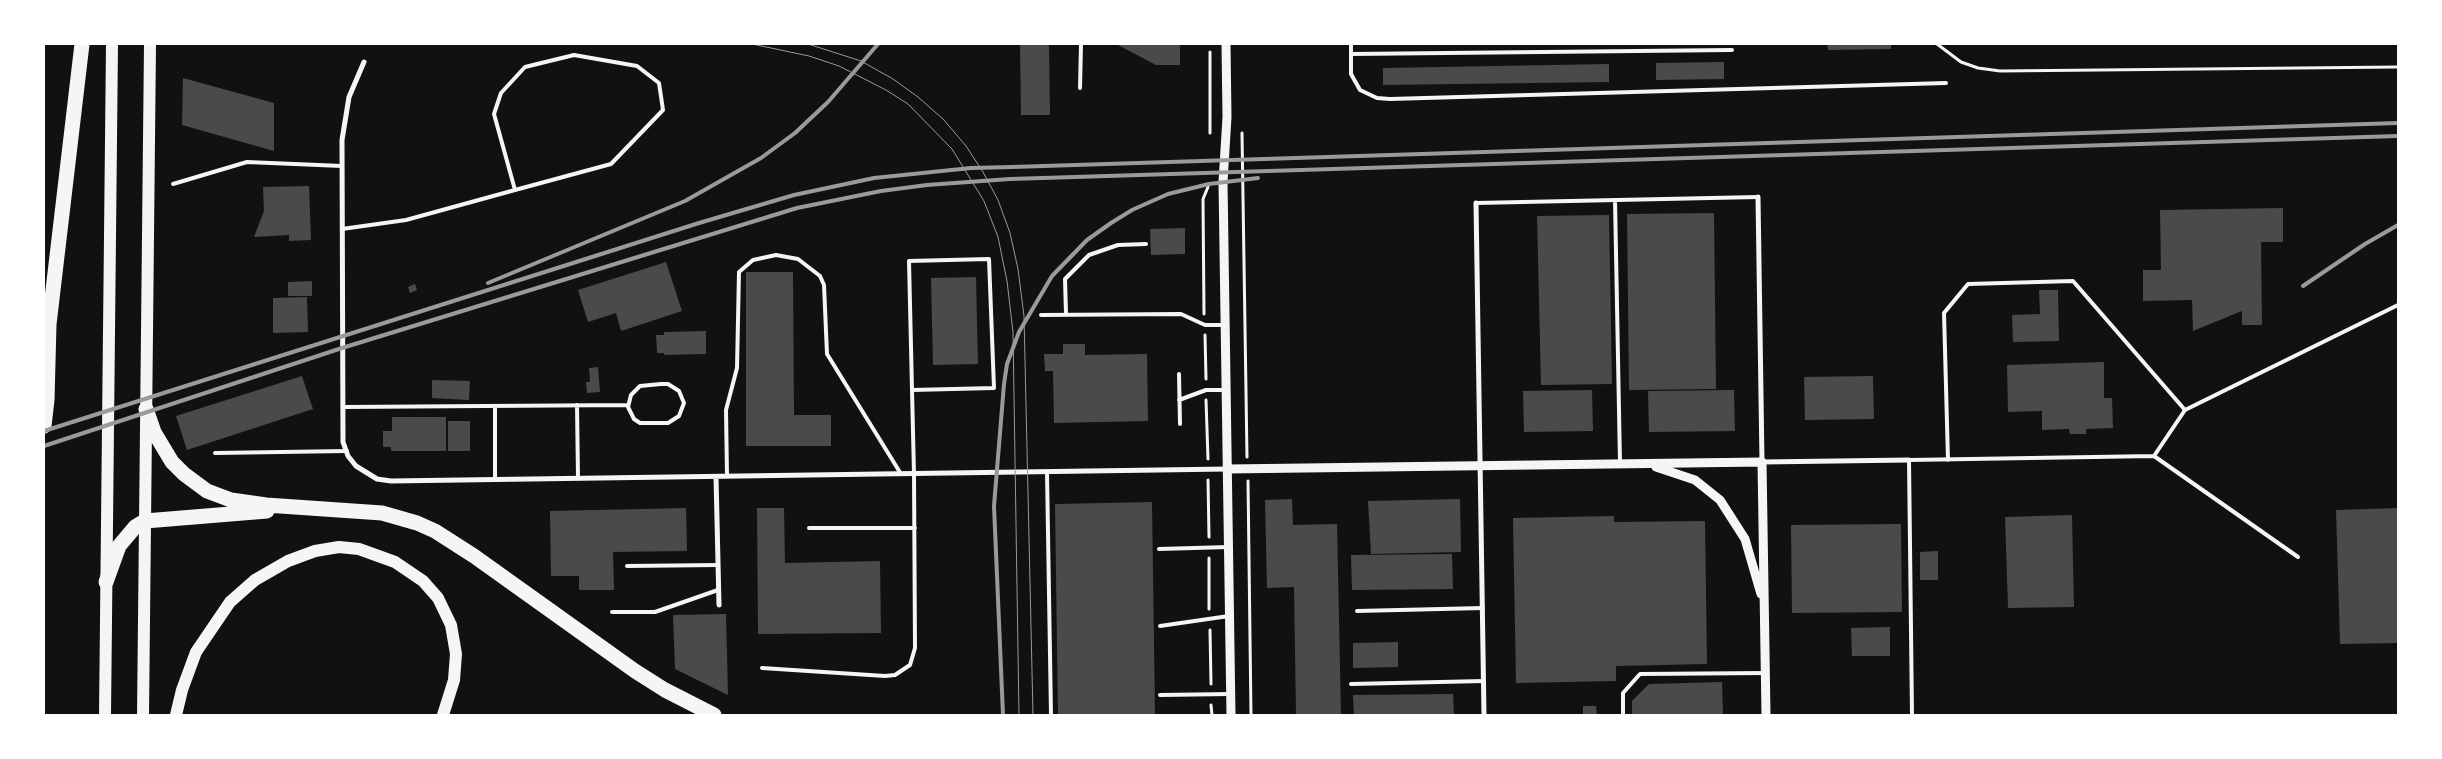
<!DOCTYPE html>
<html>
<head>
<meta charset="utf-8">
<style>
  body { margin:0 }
  #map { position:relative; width:2442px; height:759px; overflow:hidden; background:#111; font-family:Arial,sans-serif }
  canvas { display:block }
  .frame { position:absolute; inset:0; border:45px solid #fff; pointer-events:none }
</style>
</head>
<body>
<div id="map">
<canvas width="2442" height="759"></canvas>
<div class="frame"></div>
</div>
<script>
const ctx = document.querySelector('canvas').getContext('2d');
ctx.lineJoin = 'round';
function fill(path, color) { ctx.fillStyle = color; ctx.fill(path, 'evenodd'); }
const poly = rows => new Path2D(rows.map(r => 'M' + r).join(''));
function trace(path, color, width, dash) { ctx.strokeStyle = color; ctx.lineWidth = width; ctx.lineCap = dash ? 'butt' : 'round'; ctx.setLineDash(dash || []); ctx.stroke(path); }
fill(poly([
  [1020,44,1049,44,1050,115,1021,115],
  [1116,44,1180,44,1180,65,1156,65],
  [1827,44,1891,44,1891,49,1828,50],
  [1724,62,1724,79,1656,80,1656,63],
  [1609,64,1609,82,1383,85,1383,68],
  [183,78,274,103,274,151,182,125],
  [309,186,311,240,289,241,289,235,254,237,264,211,263,187],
  [2283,208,2283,242,2261,242,2262,325,2242,325,2242,311,2193,331,2192,300,2143,301,2143,270,2161,270,2160,210],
  [1714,213,1716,389,1629,390,1627,214],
  [1609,215,1612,384,1541,385,1537,216],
  [1185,228,1185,254,1151,255,1150,229],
  [666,262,682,311,621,331,616,313,588,322,578,290],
  [746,272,793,272,794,415,831,415,831,446,746,446],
  [976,277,978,364,933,365,931,278],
  [312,281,312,296,288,296,288,282],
  [415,284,417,290,410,293,408,287],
  [2039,290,2058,290,2059,341,2013,342,2012,315,2040,314],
  [307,297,308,332,273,333,273,298],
  [706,331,706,354,664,355,664,353,657,353,656,335,664,335,664,332],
  [1063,344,1085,344,1085,355,1147,354,1148,421,1054,423,1053,371,1045,371,1044,354,1063,354],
  [2104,362,2104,398,2112,398,2113,428,2086,429,2086,434,2070,434,2069,429,2042,430,2042,411,2008,412,2007,365],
  [598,367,600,392,587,393,586,382,590,382,589,368],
  [302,376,313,409,187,450,176,416],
  [1873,376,1874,419,1805,420,1804,377],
  [432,380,470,381,469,400,432,398],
  [1592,390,1593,431,1524,432,1523,391],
  [1734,390,1735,431,1649,432,1648,391],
  [392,417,446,417,446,451,391,451,391,447,383,447,383,431,392,431],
  [448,421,470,421,470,451,448,451],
  [1292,499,1293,525,1337,524,1341,715,1296,715,1294,587,1267,588,1265,500],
  [1460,499,1461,552,1371,554,1368,501],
  [1152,502,1155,715,1058,715,1055,504],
  [686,508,687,551,613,552,614,590,579,590,579,576,551,576,550,511],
  [757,508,784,508,785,563,880,561,881,633,758,634],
  [2398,508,2398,643,2340,644,2336,510],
  [2072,515,2074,607,2008,608,2005,517],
  [1614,516,1614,522,1705,521,1707,664,1616,666,1616,681,1516,683,1513,518],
  [1901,524,1902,612,1792,613,1791,525],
  [1938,551,1938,580,1920,580,1920,552],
  [1452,554,1453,589,1352,590,1351,555],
  [726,614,728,695,675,669,673,615],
  [1890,627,1890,656,1852,656,1851,628],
  [1398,642,1398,667,1353,668,1353,643],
  [1722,682,1723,715,1632,715,1632,701,1649,684],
  [1453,694,1454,715,1354,715,1353,695],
  [1583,706,1596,706,1597,715,1583,715]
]), '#4a4a4a');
trace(poly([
  [1937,44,1961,62,1978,68,2000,71,2398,67],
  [1210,52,1210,133],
  [1242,133,1247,457],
  [1204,314,1203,199,1208,187],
  [1205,335,1206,379],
  [1206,400,1208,459],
  [1208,480,1209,537],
  [1248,481,1251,715],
  [1209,558,1209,609],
  [1210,630,1211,684],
  [1211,705,1212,715]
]), '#f5f5f5', 3);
trace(poly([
  [1351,44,1351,74,1360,90,1377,98,1390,99,1946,83],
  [1351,54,1732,50],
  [1080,88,1081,44],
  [173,184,247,162,342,166],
  [1615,200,1620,463],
  [1476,203,1758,197],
  [342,229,406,220,515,190,611,164,663,110,659,83,637,66,574,55,525,67,501,93,494,114,515,190],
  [1066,314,1065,279,1089,255,1118,245,1146,244],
  [1041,315,1181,314,1205,325,1226,325],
  [1179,374,1180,424],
  [661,384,668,384,679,391,684,403,679,416,668,423,640,423,634,419,628,407,631,395,640,386,661,384],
  [1179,400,1206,390,1226,390],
  [577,405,578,478],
  [495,406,495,480],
  [343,407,628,405],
  [215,453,347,451],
  [2154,456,2185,410,2398,305],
  [1948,460,1944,313,1968,284,2073,281,2185,410],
  [1047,472,1051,715],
  [727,476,726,410,737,368,739,272,753,260,776,255,798,259,820,276,824,285,827,354,901,474],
  [809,528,915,528],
  [1159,549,1229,547],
  [627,566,718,565],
  [1357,611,1483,608],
  [612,612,655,612,718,590],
  [1160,626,1229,616],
  [762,668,885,676,895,675,910,665,915,648,914,474,912,390,909,261,989,259,994,388,912,390],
  [1351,684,1484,681],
  [1160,695,1230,694],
  [1623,715,1623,693,1640,674,1765,673],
  [1912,715,1909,460,2154,456,2298,557]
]), '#f5f5f5', 4);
trace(poly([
  [364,62,349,97,342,140,343,442,348,456,356,466,377,479,391,481,1228,469],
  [1758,197,1762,462,1909,460],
  [1476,203,1484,715],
  [716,477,719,605]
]), '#f5f5f5', 5);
trace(poly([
  [1226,44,1227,117,1223,182,1231,715],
  [1656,467,1695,480,1720,500,1745,539,1761,594],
  [1228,469,1762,462,1766,715]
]), '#f5f5f5', 9);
trace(poly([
  [105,715,112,44],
  [143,715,150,44],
  [176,715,182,690,196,652,230,602,255,580,288,561,315,551,339,547,359,549,395,562,423,581,438,598,451,625,456,654,454,680,443,715]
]), '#f5f5f5', 12);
trace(poly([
  [146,409,154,432,172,462,184,474,207,491,231,500,266,505,382,513,417,523,435,531,474,556,635,671,665,690,714,715],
  [44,426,47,400,49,324,82,44],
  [106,582,119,546,135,527,145,521,267,511]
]), '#f5f5f5', 15);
trace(poly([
  [752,44,809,56,839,66,886,90,908,104,952,149,984,201,998,237,1007,281,1013,332,1019,715],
  [808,44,861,61,893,79,918,97,943,119,966,146,983,172,998,200,1010,233,1018,269,1024,316,1033,715]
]), '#9a9a9a', 1);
trace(poly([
  [488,283,685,201,761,158,795,133,828,102,878,44],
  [2303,286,2365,244,2398,225],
  [44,431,699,223,794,195,874,178,971,168,1012,167,2398,123],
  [44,446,342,348,797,208,881,191,927,185,1010,179,2398,136],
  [1003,715,994,506,1004,384,1007,364,1019,332,1052,276,1087,240,1111,223,1132,210,1168,194,1209,184,1258,178]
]), '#9a9a9a', 4);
</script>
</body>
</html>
